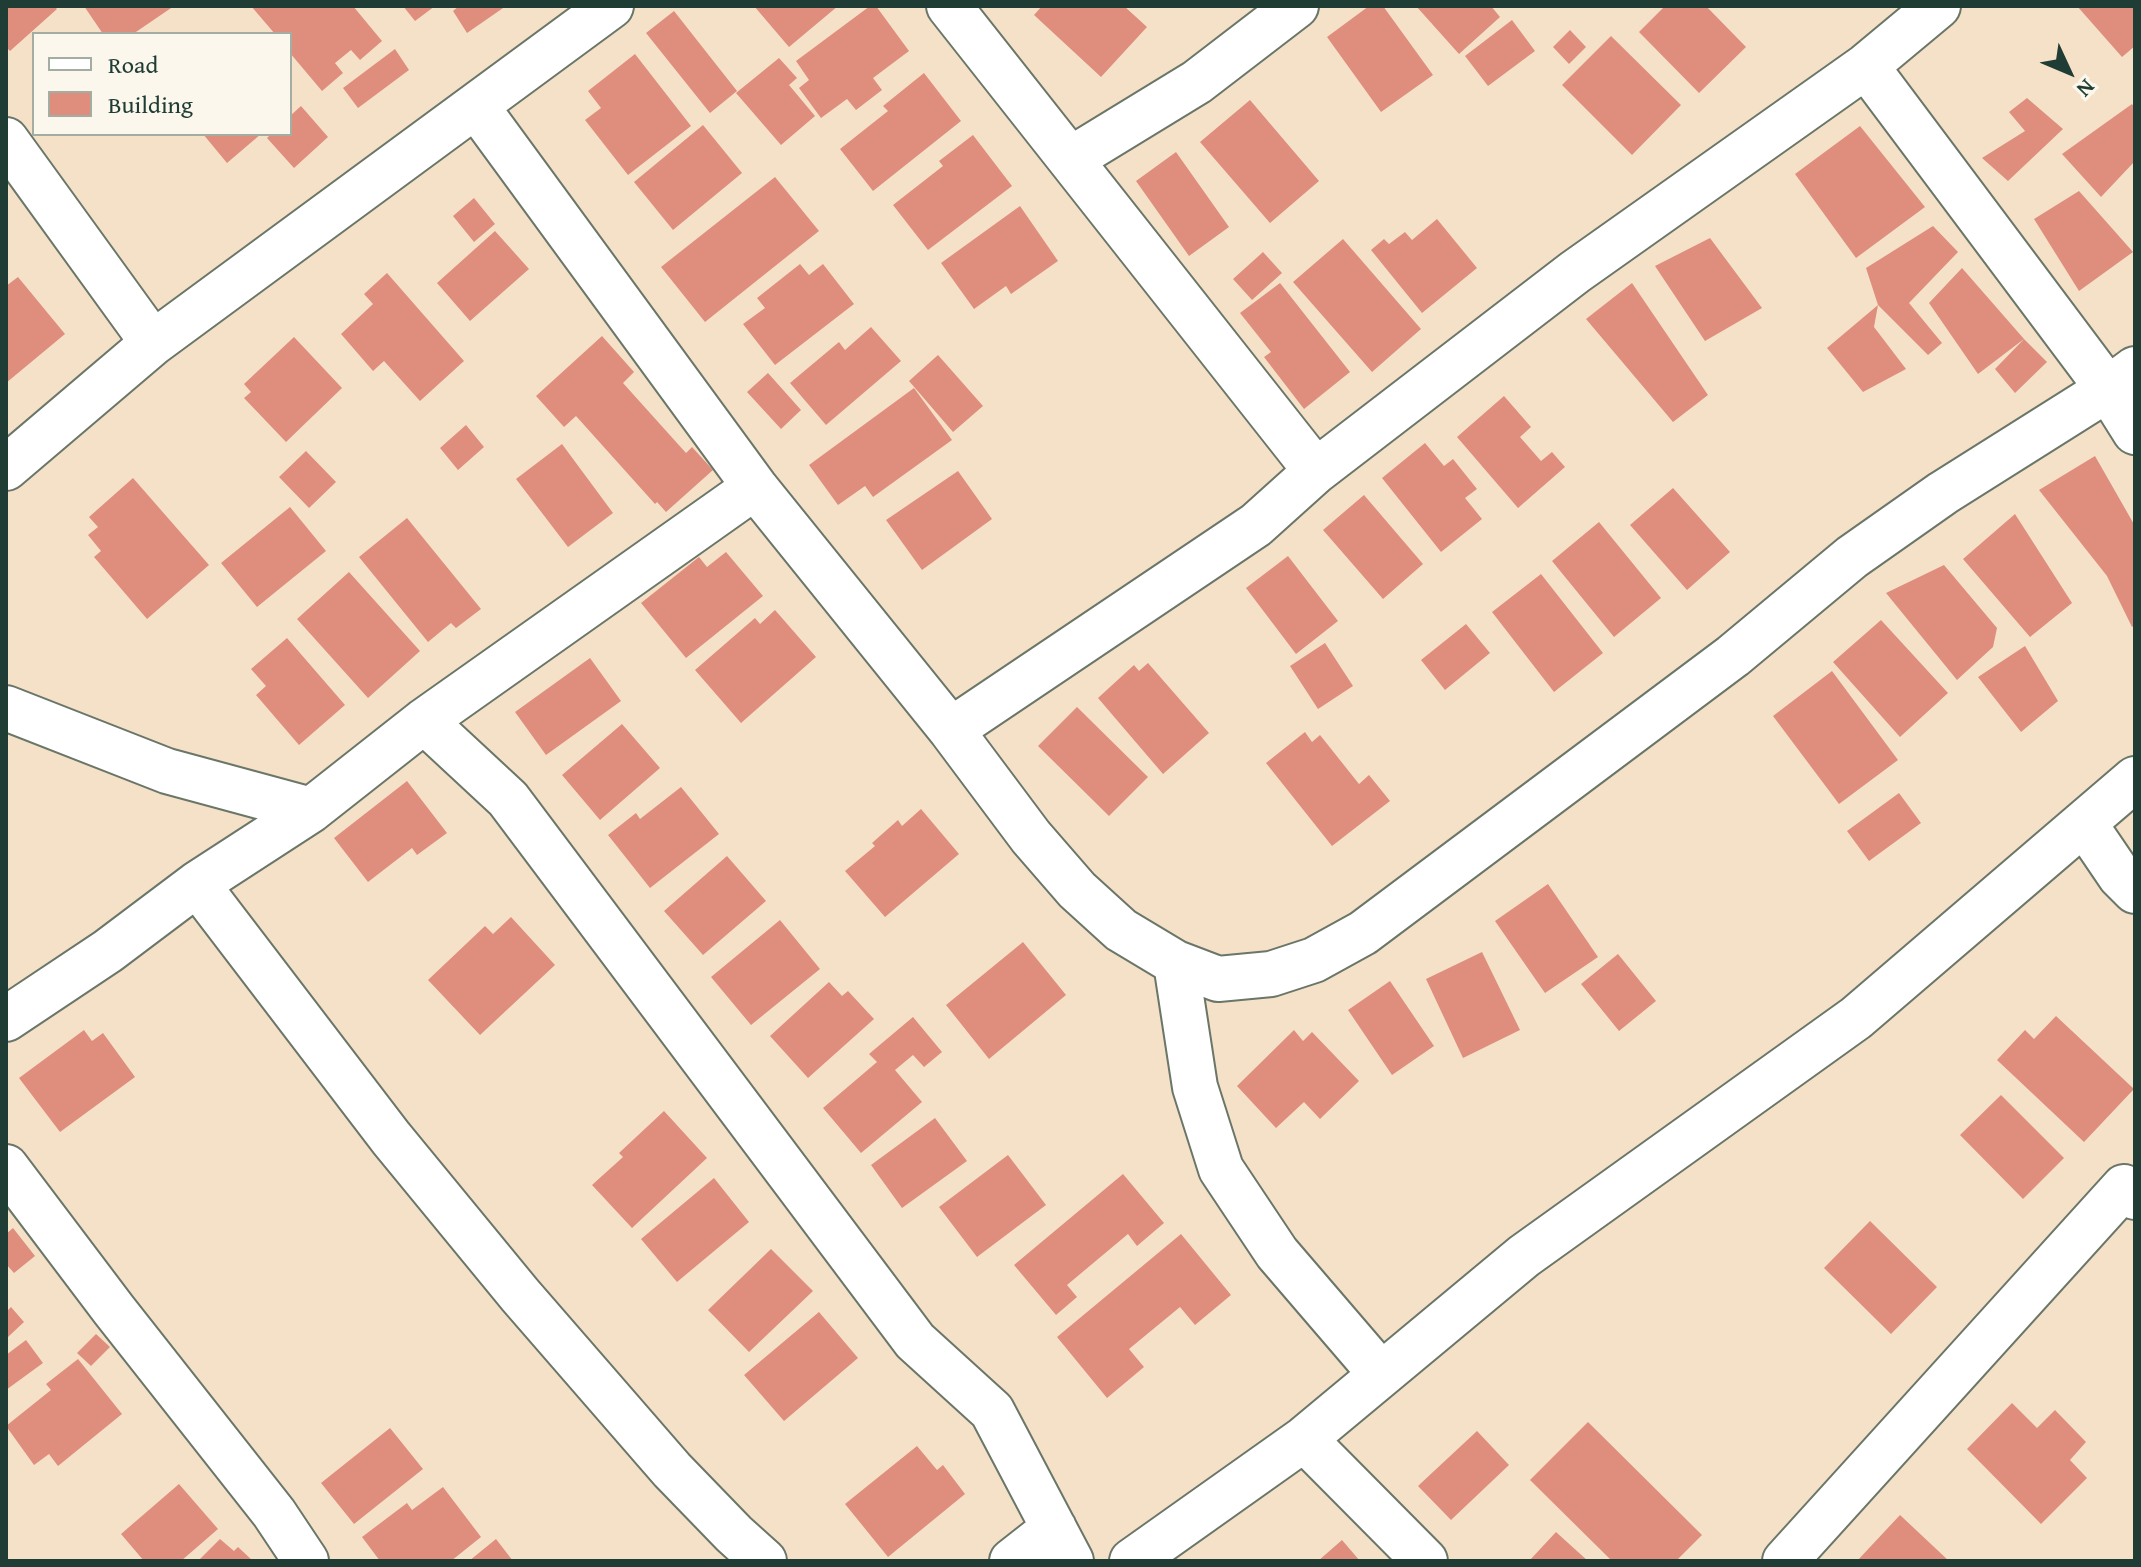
<!DOCTYPE html>
<html>
<head>
<meta charset="utf-8">
<style>
  body { margin:0 }
  #map { position:relative; width:2141px; height:1567px; overflow:hidden; background:#f5e1c8; font-family:"Gentium Book Plus",serif }
  canvas { display:block }
  .frame { position:absolute; inset:0; border:8px solid #1f3d34; pointer-events:none }
  .legend { position:absolute; left:32px; top:32px; width:260px; height:104px; box-sizing:border-box; background:#fbf7ec; border:2px solid #a3ada2; margin:0; padding:10px 14px; list-style:none; font-size:24px; color:#1f3d34 }
  .legend li { display:flex; align-items:center; gap:16px; height:40px }
  .legend b { width:40px; border:2px solid #a3ada2 }
  .north { position:absolute; left:2029px; top:32px; width:80px; height:80px; -webkit-text-stroke:6px #fbf7ec; paint-order:stroke; rotate:134deg; font-size:22px; font-weight:700; line-height:32px; text-align:center; color:#1f3d34 }
  .north::after { content:''; display:block; margin:auto; width:28px; height:36px; background:#1f3d34; clip-path:polygon(50% 0,100% 100%,50% 72%,0 100%) }
</style>
</head>
<body>
<div id="map">
<canvas width="2141" height="1567"></canvas>
<div class="frame"></div>
<ul class="legend">
<li><b style="height:10px;background:#fff"></b>Road</li>
<li><b style="height:22px;background:#df8e7d"></b>Building</li>
</ul>
<div class="north">N</div>
</div>
<script>
const ctx = document.querySelector('canvas').getContext('2d');
ctx.lineJoin = 'round';
function fill(path, color) { ctx.fillStyle = color; ctx.fill(path, 'evenodd'); }
const poly = rows => new Path2D(rows.map(r => 'M' + r).join(''));
function trace(path, color, width, dash) { ctx.strokeStyle = color; ctx.lineWidth = width; ctx.lineCap = dash ? 'butt' : 'round'; ctx.setLineDash(dash || []); ctx.stroke(path); }
fill(poly([
  [6,6,54,6,57,9,10,51,6,47],
  [84,6,174,6,133,34,103,34],
  [251,6,353,6,382,41,360,60,351,50,335,63,343,73,322,91,290,53,290,34,275,34],
  [403,6,435,6,415,21],
  [459,6,506,6,467,33,453,11],
  [754,6,838,6,789,47],
  [870,6,876,6,909,51,873,78,882,90,856,110,847,99,821,118,799,88,809,80,796,61],
  [1042,6,1124,6,1147,27,1101,77,1034,15],
  [1369,6,1383,6,1433,75,1381,112,1327,37],
  [1416,6,1491,6,1500,17,1459,54],
  [1665,6,1690,6,1693,8,1695,6,1706,6,1746,47,1699,93,1639,32],
  [2077,6,2135,6,2135,46,2122,57],
  [674,11,737,91,710,113,646,33],
  [1512,20,1535,51,1488,86,1465,56],
  [1570,30,1586,47,1569,64,1553,47],
  [1611,36,1681,105,1632,155,1562,85],
  [395,49,409,70,358,108,343,88],
  [635,54,691,126,628,175,585,120,601,108,588,91],
  [779,58,797,78,789,85,815,116,781,145,736,93],
  [924,73,961,121,873,191,840,149,888,111,883,106],
  [2027,98,2063,129,2008,181,1982,158,2025,131,2009,112],
  [1250,100,1319,181,1270,223,1200,142],
  [2132,104,2135,109,2135,161,2101,197,2062,154],
  [301,106,328,137,294,168,267,138,271,134,290,134,290,116],
  [703,125,742,173,673,230,634,182],
  [1860,126,1925,207,1856,258,1795,174],
  [203,134,261,134,227,163],
  [973,135,1012,186,928,250,893,205,943,166,939,161],
  [1176,152,1229,227,1189,256,1136,181],
  [775,177,819,231,705,322,661,267],
  [2079,191,2133,252,2079,291,2034,219],
  [474,198,495,224,474,242,453,216],
  [1020,206,1058,261,1011,294,1006,286,974,309,941,263],
  [1437,219,1477,268,1422,313,1371,250,1384,239,1389,244,1405,232,1412,240],
  [1933,226,1958,252,1909,303,1942,343,1928,355,1878,305,1866,268],
  [495,231,529,269,470,321,437,283],
  [1710,238,1762,308,1705,341,1655,266],
  [1343,239,1421,329,1372,372,1293,282],
  [1263,252,1282,273,1252,300,1233,279],
  [800,264,809,275,823,264,854,304,775,365,743,324,765,308,757,298],
  [1962,268,2024,339,2047,362,2015,393,1995,369,2024,339,1978,374,1929,303],
  [387,273,464,361,420,401,384,361,373,371,341,334,373,304,364,294],
  [18,277,65,334,6,383,6,286],
  [1280,283,1350,372,1304,409,1264,357,1271,352,1240,313],
  [1632,283,1708,395,1673,422,1586,319],
  [1878,305,1874,327,1906,369,1863,392,1827,348],
  [871,327,901,361,826,425,790,383,839,342,845,350],
  [602,336,634,372,623,383,686,453,692,447,713,470,666,512,657,502,655,504,576,416,564,427,536,396],
  [294,337,342,388,286,442,244,398,251,392,244,384],
  [938,355,983,406,953,432,909,381],
  [768,373,801,410,781,429,747,392],
  [914,388,952,440,873,497,865,486,838,505,809,465],
  [1504,396,1531,427,1520,437,1541,461,1552,452,1565,467,1518,508,1457,437],
  [466,425,484,447,458,470,440,448],
  [1425,443,1444,466,1453,459,1477,489,1465,498,1482,519,1441,552,1382,478],
  [562,444,613,513,568,547,516,479],
  [306,451,336,482,309,508,279,477],
  [2095,456,2135,526,2135,625,2132,627,2107,576,2039,490],
  [958,471,992,519,922,570,886,520],
  [133,478,209,565,147,619,94,557,101,551,88,535,98,527,89,517],
  [1673,488,1730,552,1687,590,1630,525],
  [1364,495,1423,564,1383,599,1323,530],
  [290,507,326,551,257,607,221,563],
  [2015,514,2072,603,2030,637,1963,559],
  [407,518,481,609,456,628,451,623,428,642,359,557],
  [1599,522,1661,598,1614,637,1552,561],
  [726,552,763,596,686,658,641,603,699,557,707,567],
  [1288,556,1338,621,1296,654,1246,588],
  [1944,565,1997,628,1993,647,1957,680,1886,593],
  [349,572,420,651,368,698,297,619],
  [1541,574,1603,653,1554,692,1492,612],
  [775,610,816,657,741,723,695,670,755,618,760,624],
  [1881,620,1948,693,1900,737,1833,662],
  [1466,624,1490,653,1445,690,1421,660],
  [287,638,345,705,299,745,256,695,266,686,251,669],
  [1325,643,1353,686,1318,709,1290,666],
  [2025,646,2058,701,2021,732,1978,677],
  [590,658,621,701,546,755,515,712],
  [1148,663,1209,733,1163,774,1098,698,1134,665,1139,671],
  [1832,671,1898,760,1839,804,1773,716],
  [1077,707,1148,777,1109,816,1038,746],
  [622,724,660,768,600,820,562,775],
  [1305,732,1312,742,1320,735,1359,784,1369,775,1390,801,1332,846,1266,763],
  [407,781,447,833,417,855,412,848,368,882,334,838],
  [681,787,719,834,650,888,608,835,636,813,640,819],
  [1899,793,1921,823,1869,861,1847,831],
  [921,809,959,854,885,917,845,871,875,846,872,843,898,820,902,826],
  [727,856,766,901,703,955,664,911],
  [1548,884,1598,957,1545,993,1495,921],
  [511,917,555,965,480,1035,428,980,485,926,493,934],
  [780,920,820,969,751,1025,711,977],
  [1023,942,1066,995,989,1059,946,1005],
  [1482,952,1520,1030,1463,1058,1426,979],
  [1618,954,1656,1001,1619,1031,1581,984],
  [1390,981,1434,1046,1392,1075,1348,1010],
  [829,982,842,996,848,991,874,1019,808,1078,770,1036],
  [2056,1016,2134,1089,2084,1142,1997,1060,2025,1030,2034,1039],
  [913,1017,942,1052,924,1067,913,1055,895,1070,922,1102,861,1153,823,1108,877,1062,869,1054],
  [84,1030,92,1041,103,1033,135,1077,60,1132,19,1078],
  [1294,1030,1303,1041,1312,1032,1359,1081,1320,1119,1304,1102,1276,1128,1237,1086],
  [2001,1095,2064,1158,2023,1199,1960,1135],
  [664,1111,707,1158,632,1228,592,1185,623,1157,619,1153],
  [935,1118,967,1161,902,1208,871,1165],
  [1008,1155,1046,1205,977,1257,939,1207],
  [1123,1174,1164,1223,1137,1246,1128,1234,1067,1285,1077,1297,1056,1315,1014,1265],
  [714,1178,749,1222,677,1282,641,1239],
  [1870,1221,1937,1287,1891,1334,1824,1268],
  [13,1228,35,1256,14,1273,6,1264,6,1234],
  [1181,1234,1231,1295,1195,1325,1180,1307,1129,1349,1144,1367,1107,1398,1057,1337],
  [771,1249,813,1291,749,1352,708,1310],
  [11,1307,24,1322,8,1337,6,1312],
  [819,1312,858,1358,784,1421,744,1375],
  [96,1334,110,1347,91,1366,77,1353],
  [26,1340,43,1363,6,1390,6,1355],
  [78,1359,122,1414,58,1466,49,1454,34,1465,6,1426,51,1390,46,1384],
  [2012,1403,2037,1428,2055,1410,2086,1442,2070,1460,2087,1478,2041,1524,1967,1449],
  [1588,1422,1702,1535,1676,1561,1612,1561,1530,1480],
  [390,1428,423,1469,354,1524,321,1483],
  [1477,1431,1509,1465,1451,1520,1418,1486],
  [917,1446,937,1470,943,1465,965,1494,888,1557,845,1504],
  [179,1484,218,1529,181,1561,144,1561,121,1534],
  [443,1487,481,1537,451,1561,380,1561,362,1537,407,1503,412,1510],
  [1900,1515,1949,1561,1857,1561],
  [1556,1532,1588,1561,1529,1561],
  [220,1539,234,1551,238,1547,253,1561,198,1561],
  [496,1539,513,1561,469,1561],
  [1342,1540,1360,1561,1318,1561]
]), '#df8e7d');
const minor = poly([
  [949,6,1316,471],
  [1866,66,2108,389,2135,432],
  [476,106,755,487,951,730,1031,837,1077,890,1121,930,1176,963,1218,979,1271,974,1314,960,1363,933,1733,656,1852,557,1943,493,2108,389,2135,369],
  [6,140,153,343],
  [1071,159,1197,82,1296,6],
  [6,468,153,343,611,6],
  [6,708,167,771,311,810],
  [424,721,508,799,915,1341,992,1411,1071,1561],
  [951,730,1256,525,1316,471,1575,272,1866,66,1938,6],
  [2084,823,2120,876,2135,891],
  [197,884,391,1138,520,1295,672,1470,734,1534,764,1561],
  [1176,963,1195,1087,1221,1169,1277,1253,1380,1373],
  [6,1019,108,951,197,884,311,810,424,721,755,487],
  [6,1167,114,1310,274,1513,306,1561],
  [1304,1439,1425,1561],
  [1012,1561,1054,1528],
  [1132,1561,1304,1439,1524,1256,1856,1018,2135,779],
  [1785,1561,2124,1187,2135,1197]
]);
trace(minor, '#6a7668', 48);
trace(minor, '#fff', 44);
</script>
</body>
</html>
